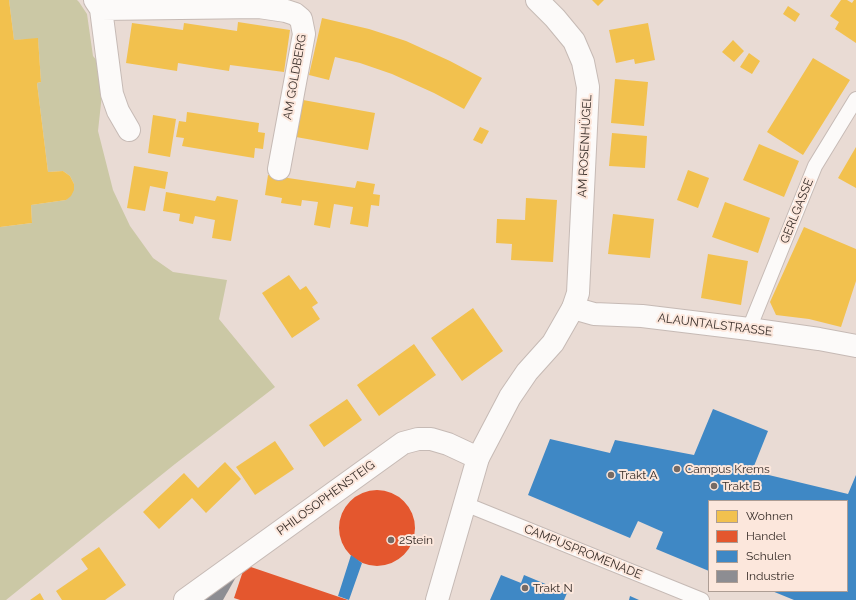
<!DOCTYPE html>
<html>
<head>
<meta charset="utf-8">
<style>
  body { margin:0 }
  #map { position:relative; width:856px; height:600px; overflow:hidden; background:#e9dbd4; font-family:Raleway,sans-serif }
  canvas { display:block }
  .legend { position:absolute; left:708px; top:500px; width:140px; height:92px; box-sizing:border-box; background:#fce7dc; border:1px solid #ad9d94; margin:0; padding:5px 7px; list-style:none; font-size:12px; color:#372d28 }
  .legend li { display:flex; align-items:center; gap:8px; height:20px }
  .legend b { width:20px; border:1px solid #ad9d94 }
</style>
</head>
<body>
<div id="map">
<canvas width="856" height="600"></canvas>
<ul class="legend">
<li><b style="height:11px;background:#f2c14e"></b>Wohnen</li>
<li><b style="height:11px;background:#e4572e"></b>Handel</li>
<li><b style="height:11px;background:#3f88c5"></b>Schulen</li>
<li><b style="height:11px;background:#8d8d92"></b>Industrie</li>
</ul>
</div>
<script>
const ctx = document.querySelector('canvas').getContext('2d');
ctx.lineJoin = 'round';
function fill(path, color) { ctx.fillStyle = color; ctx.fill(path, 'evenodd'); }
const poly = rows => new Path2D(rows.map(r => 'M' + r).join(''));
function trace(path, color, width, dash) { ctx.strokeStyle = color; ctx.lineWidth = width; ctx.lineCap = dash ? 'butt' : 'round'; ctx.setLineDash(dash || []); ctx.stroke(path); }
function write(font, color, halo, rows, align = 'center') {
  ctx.font = font + ' Raleway,sans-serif'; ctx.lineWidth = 4; ctx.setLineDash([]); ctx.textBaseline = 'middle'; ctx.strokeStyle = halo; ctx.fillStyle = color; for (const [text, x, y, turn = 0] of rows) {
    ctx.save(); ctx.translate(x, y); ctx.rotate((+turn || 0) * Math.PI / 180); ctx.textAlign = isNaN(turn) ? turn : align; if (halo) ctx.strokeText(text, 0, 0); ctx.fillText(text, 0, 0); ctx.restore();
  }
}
fill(poly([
  [9,0,77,0,79,2,87,14,93,56,103,68,102,94,98,131,113,190,130,226,153,258,173,272,227,280,219,319,275,387,175,464,6,600,0,600,0,227,32,223,31,205,66,200,74,184,70,176,63,171,48,172,37,83,41,82,38,39,14,40]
]), '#cbc8a5');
fill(poly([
  [0,0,9,0,14,40,38,38,41,82,37,83,48,172,63,171,70,176,74,184,74,190,71,196,66,200,31,205,32,223,0,227],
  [592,0,604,0,598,6],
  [841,0,847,0,852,3,854,0,856,0,856,43,835,29,839,22,830,16],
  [788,6,800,14,795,22,783,14],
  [322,18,369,29,406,41,450,61,482,78,464,109,434,93,392,74,360,63,335,57,329,80,309,75],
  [238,22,290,30,284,72,230,65,229,71,178,63,177,71,126,63,132,23,183,30,184,23,237,31],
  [648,23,655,60,635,64,634,59,616,63,609,30],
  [733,40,744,51,734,62,722,52],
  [749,53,760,61,752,74,740,67],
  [813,58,850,80,803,155,767,132],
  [615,79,648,82,644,126,611,123],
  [303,100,375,113,368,150,296,137],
  [187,112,259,123,258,132,265,133,263,149,255,148,254,158,182,146,184,138,176,137,179,121,186,122],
  [153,115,176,119,170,157,148,153],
  [480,127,489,131,482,144,473,140],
  [612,133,647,136,645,168,609,166],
  [759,144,799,161,784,197,743,180],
  [856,147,856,188,838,178],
  [134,166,168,172,165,189,150,186,145,211,127,208],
  [688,170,709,178,698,208,677,200],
  [268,175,355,188,357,181,375,184,373,194,380,195,379,206,371,205,368,227,350,224,353,207,334,204,330,228,314,225,318,202,302,200,301,206,281,203,282,198,265,195],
  [166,192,215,201,217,196,238,200,231,241,212,238,215,220,195,216,193,224,179,221,180,214,163,211],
  [526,198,557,200,553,262,511,260,512,244,496,243,497,219,525,220],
  [725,202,770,218,758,253,712,237],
  [613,214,654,219,650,258,608,254],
  [804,227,856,249,856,281,841,327,809,319,776,315,770,302],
  [708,254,748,261,741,305,701,298],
  [289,275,300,290,306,286,318,303,312,307,320,319,292,338,262,293],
  [473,308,503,351,462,381,431,338],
  [414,344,436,375,379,416,357,385],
  [347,399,362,420,324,447,309,425],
  [275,441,294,469,255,495,236,467],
  [225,462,241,479,206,513,192,498,159,529,143,512,184,473,198,488],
  [99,547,126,585,105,600,62,600,56,591,88,569,81,559],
  [40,593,44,600,30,600]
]), '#f2c14e');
fill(poly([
  '339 528a38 38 0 1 1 76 0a38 38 0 1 1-76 0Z',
  [245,565,348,600,240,600,234,598]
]), '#e4572e');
fill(poly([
  [713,409,768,431,752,471,848,494,856,475,856,600,794,600,772,591,847,591,847,501,709,501,709,571,656,549,663,532,638,521,630,538,528,495,550,439,610,453,615,440,694,455],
  [351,555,362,563,349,600,338,596],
  [501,575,521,583,524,575,567,593,564,600,490,600],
  [630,596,639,600,629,600]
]), '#3f88c5');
fill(poly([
  [240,570,223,600,204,600,201,597]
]), '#8d8d92');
const lane = poly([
  [749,329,815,166,856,99],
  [465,504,702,600]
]);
const street = poly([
  [95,0,101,9,112,94,118,111,129,130],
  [101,9,259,7,286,11,295,14,301,19,304,34,279,169],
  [573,308,594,314,642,316,749,329,819,339,856,346],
  [185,600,403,443,418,439,431,439,448,444,478,458]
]);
const secondary = poly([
  [437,600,478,458,510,397,527,372,553,343,573,308,578,293,588,87,583,62,574,41,555,18,537,0]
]);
trace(lane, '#c6bab5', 16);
trace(street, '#c6bab5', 24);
trace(secondary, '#c6bab5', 24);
trace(lane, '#fcfaf9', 14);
trace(street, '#fcfaf9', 22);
trace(secondary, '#fcfaf9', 22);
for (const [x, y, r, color] of [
  [677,469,4,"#756a64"],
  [611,475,4,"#756a64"],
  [714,486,4,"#756a64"],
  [391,540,4,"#756a64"],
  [525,588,4,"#756a64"]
]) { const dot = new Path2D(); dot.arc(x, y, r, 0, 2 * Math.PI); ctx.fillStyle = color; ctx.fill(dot); trace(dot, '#fce7dc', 1.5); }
write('12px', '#372d28', '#fce7dc', [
  ["AM GOLDBERG",295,77,-80],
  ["AM ROSENHÜGEL",585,146,-87],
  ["GERLGASSE",797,211,-68],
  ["ALAUNTALSTRASSE",715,325,7],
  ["PHILOSOPHENSTEIG",326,498,-36],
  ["CAMPUSPROMENADE",583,552,22]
]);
write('12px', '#372d28', '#fce7dc', [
  ["Campus Krems",685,469],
  ["Trakt A",619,475],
  ["Trakt B",722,486],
  ["2Stein",399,540],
  ["Trakt N",533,588]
], 'left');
</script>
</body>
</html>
